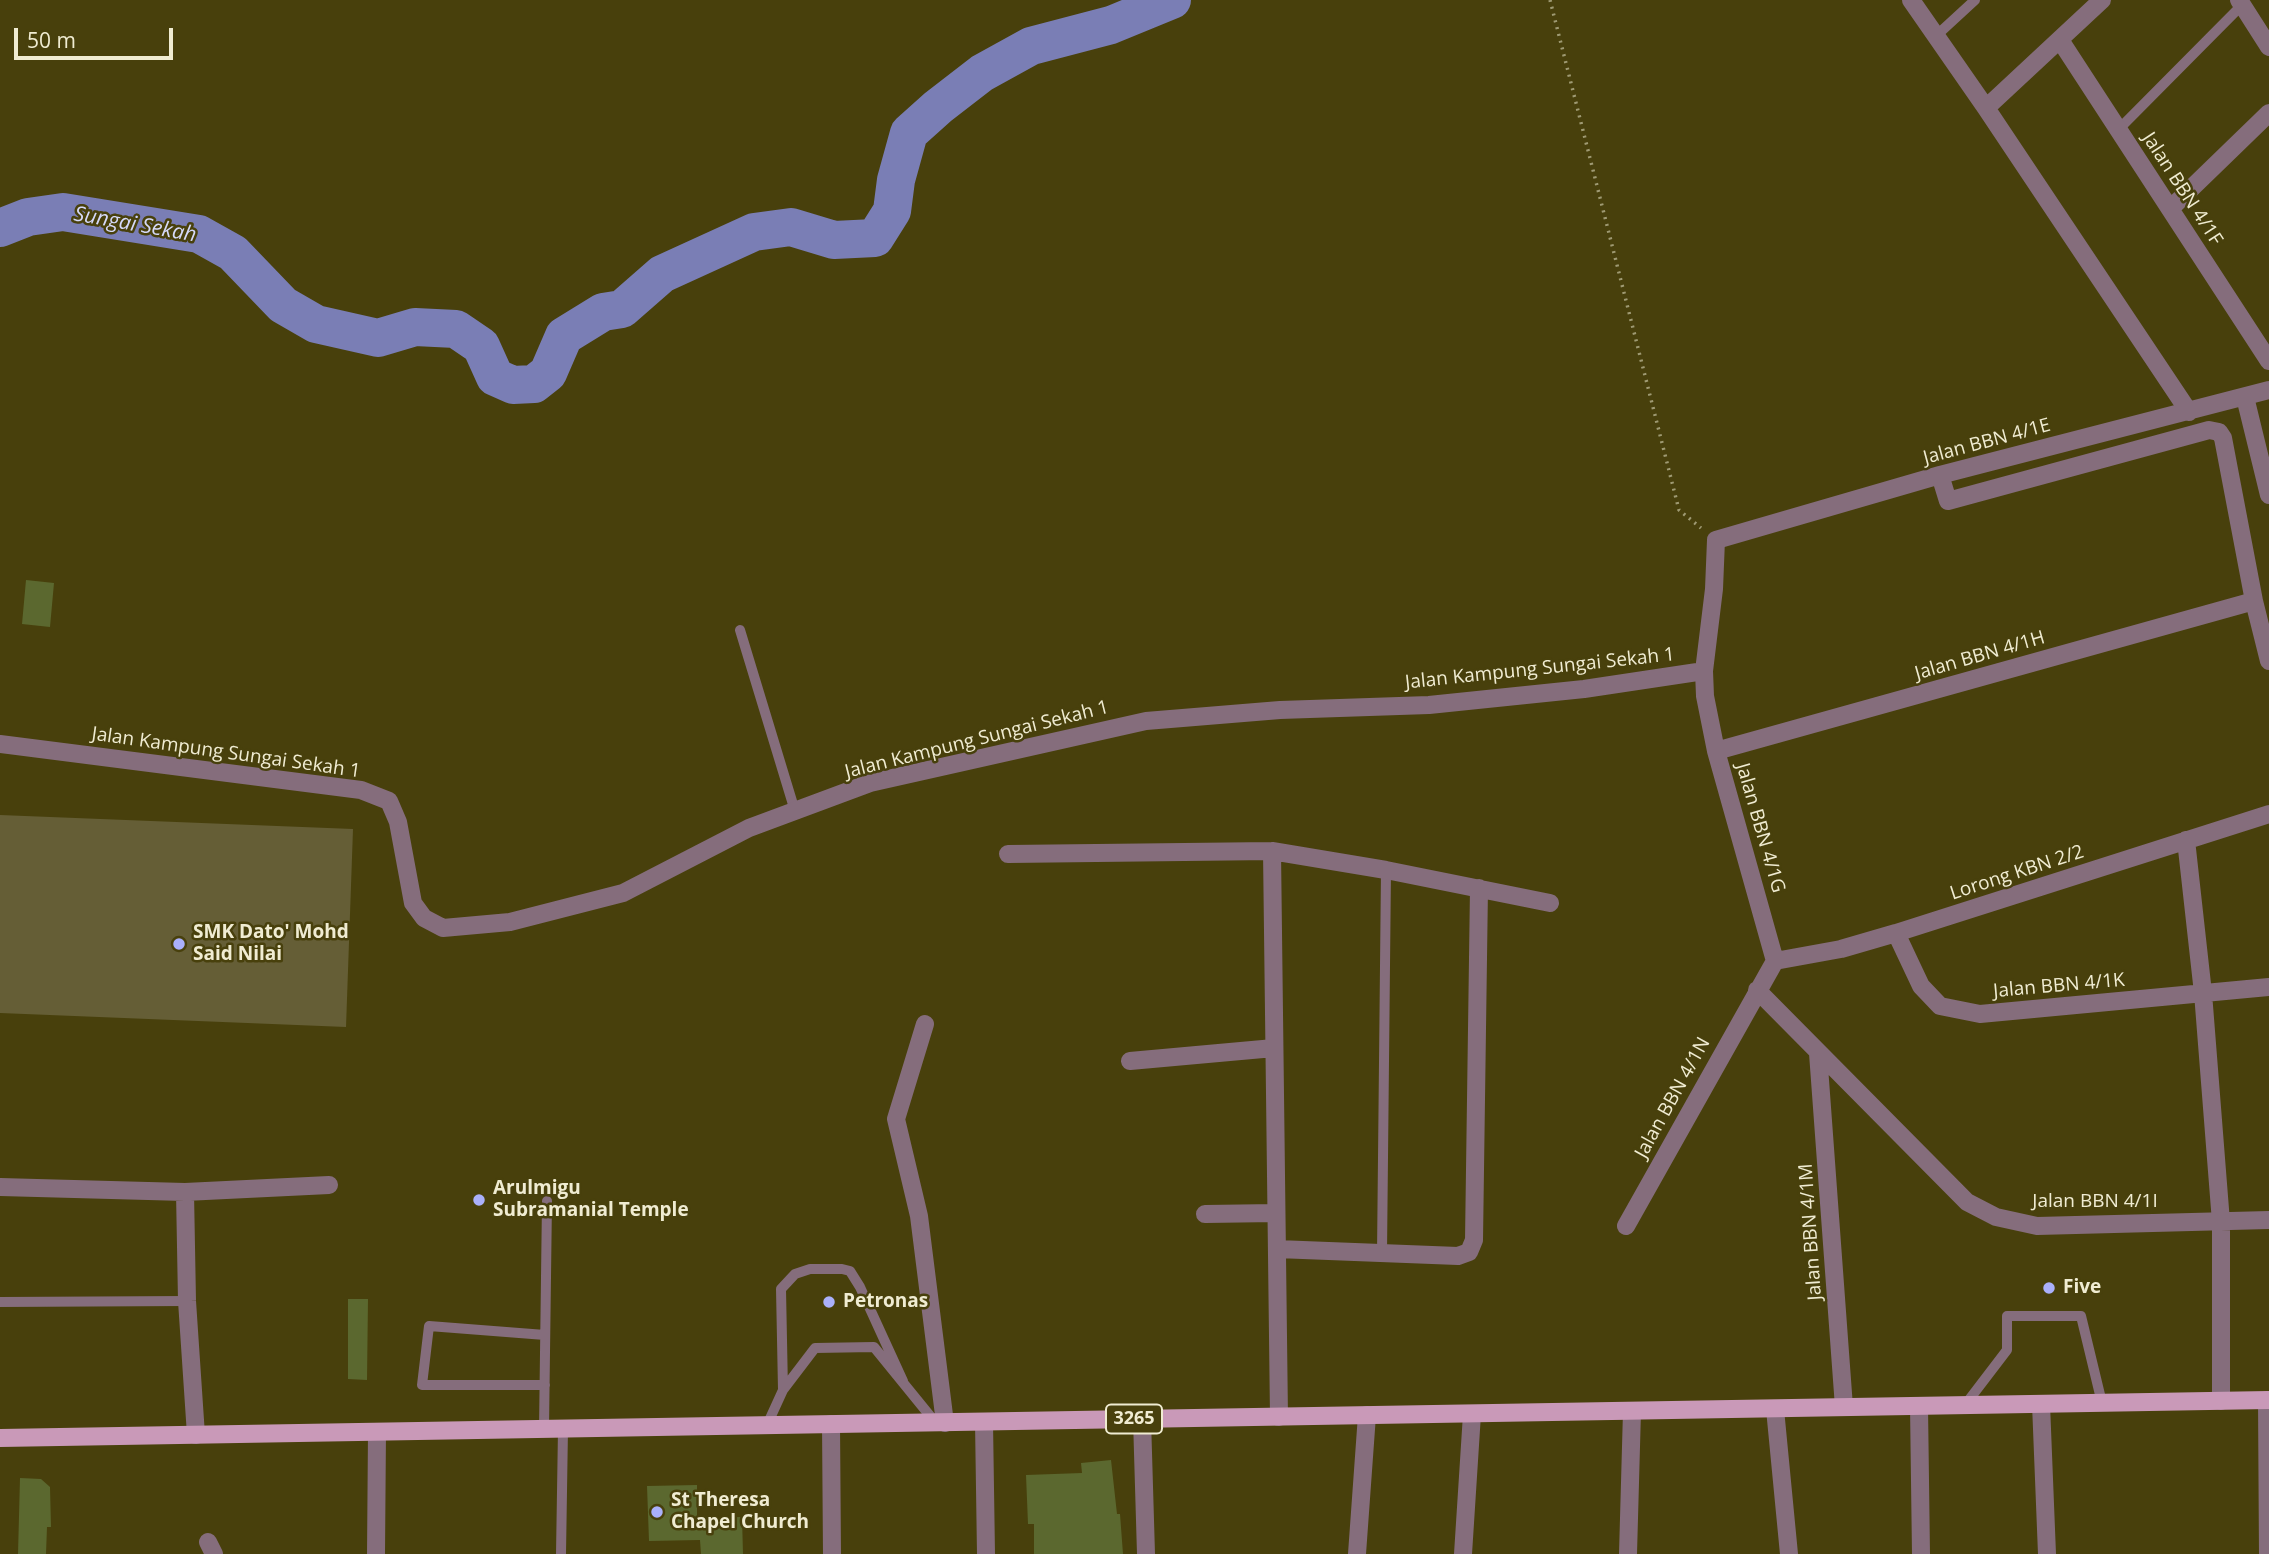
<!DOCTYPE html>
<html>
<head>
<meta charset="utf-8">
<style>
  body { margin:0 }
  #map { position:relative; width:2269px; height:1554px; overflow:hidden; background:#48400c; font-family:"Open Sans",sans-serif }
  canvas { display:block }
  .scale { position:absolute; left:14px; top:28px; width:159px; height:32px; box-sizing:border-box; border:4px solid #f0ecd2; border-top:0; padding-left:9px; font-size:21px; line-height:24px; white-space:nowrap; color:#f0ecd2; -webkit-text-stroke:5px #48400c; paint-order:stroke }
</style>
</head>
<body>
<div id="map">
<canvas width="2269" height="1554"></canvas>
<div class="scale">50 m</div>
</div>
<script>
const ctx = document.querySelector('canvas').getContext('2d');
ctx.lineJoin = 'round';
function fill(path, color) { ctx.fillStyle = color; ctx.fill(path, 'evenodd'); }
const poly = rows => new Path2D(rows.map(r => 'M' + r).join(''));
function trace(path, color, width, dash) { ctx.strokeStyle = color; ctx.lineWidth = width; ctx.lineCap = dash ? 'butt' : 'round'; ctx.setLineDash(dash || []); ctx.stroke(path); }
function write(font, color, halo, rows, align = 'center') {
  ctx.font = font + ' "Open Sans",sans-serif'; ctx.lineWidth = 5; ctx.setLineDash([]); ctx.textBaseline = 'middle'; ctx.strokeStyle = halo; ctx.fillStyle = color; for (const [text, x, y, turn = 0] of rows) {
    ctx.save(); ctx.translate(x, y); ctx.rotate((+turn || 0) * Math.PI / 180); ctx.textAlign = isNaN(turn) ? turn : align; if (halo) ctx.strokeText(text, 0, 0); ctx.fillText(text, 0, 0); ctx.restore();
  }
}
fill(poly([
  [0,815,353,829,346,1027,0,1013]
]), '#655e36');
trace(poly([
  [0,228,28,217,63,212,199,234,233,253,283,305,316,324,378,338,415,327,456,329,481,346,495,377,513,385,534,384,548,373,564,336,603,312,622,309,662,274,754,232,791,227,834,240,875,238,892,211,896,180,909,133,938,107,982,73,1031,46,1111,25,1172,0]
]), '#7a7eb5', 38);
fill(poly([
  [26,580,54,583,50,627,22,624],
  [348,1299,368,1299,367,1380,348,1379],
  [1111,1460,1117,1514,1120,1514,1123,1554,1034,1554,1034,1524,1028,1524,1026,1475,1082,1473,1081,1463],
  [20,1478,41,1479,50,1487,51,1527,47,1527,46,1554,18,1554],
  [697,1485,697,1518,742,1517,743,1554,701,1554,700,1540,649,1541,647,1486]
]), '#5b682f');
trace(poly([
  [1550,0,1679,510,1701,528]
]), '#9f9a73', 3.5, [2, 5]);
trace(poly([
  [1937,35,1975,0],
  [2118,130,2242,5],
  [740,630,795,811],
  [1382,1253,1386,870],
  [0,1302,187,1301],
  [545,1385,422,1385,429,1326,545,1335],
  [783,1390,781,1289,795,1274,810,1269,842,1269,850,1271,860,1287,903,1381],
  [1965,1405,2007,1350,2007,1316,2081,1316,2102,1403],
  [767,1425,783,1390,815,1348,874,1347,935,1422],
  [544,1429,547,1201],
  [561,1554,563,1429]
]), '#856d7c', 10);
trace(poly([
  [1911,0,1986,108,2189,412],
  [2239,0,2269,47],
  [2060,40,2269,361],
  [1986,108,2102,0],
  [2170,209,2269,113],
  [2245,397,2269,495],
  [1940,475,1948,501,2209,430,2219,432,2223,438,2254,601,2269,661],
  [0,744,361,790,389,801,398,822,413,903,424,918,443,928,510,922,623,893,749,828,870,783,1146,721,1280,710,1429,705,1584,689,1704,671],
  [1716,751,2254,601],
  [2186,840,2203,993,2221,1222,2221,1401],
  [1272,851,1279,1417],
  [1008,854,1272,851,1386,870,1550,903],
  [1896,933,1921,986,1940,1006,1980,1014,2269,987],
  [1775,961,1841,949,1896,933,2269,814],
  [1757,990,1967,1202,1996,1217,2037,1226,2269,1220],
  [925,1024,896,1119,919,1216,945,1423],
  [1818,1053,1844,1407],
  [1130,1061,1274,1048],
  [0,1187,185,1192,329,1185],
  [185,1192,187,1301,196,1435],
  [1205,1214,1276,1213],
  [1626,1226,1775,961,1716,751,1705,696,1704,671,1714,589,1716,540,1940,475,2269,390],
  [1277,1249,1458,1256,1469,1252,1474,1240,1479,888],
  [2267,1400,2268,1554],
  [2041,1404,2047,1554],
  [1919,1406,1921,1554],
  [1775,1409,1789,1554],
  [1142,1419,1146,1554],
  [984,1422,986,1554],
  [831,1424,832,1554],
  [208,1542,214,1554],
  [376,1554,377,1432],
  [1357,1554,1367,1415],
  [1463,1554,1472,1414],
  [1628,1554,1632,1411]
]), '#856d7c', 18);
trace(poly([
  [0,1438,2269,1400]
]), '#c999b8', 18);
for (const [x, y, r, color] of [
  [179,944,7,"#aab0fb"],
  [479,1200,7,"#aab0fb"],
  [2049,1288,7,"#aab0fb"],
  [829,1302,7,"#aab0fb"],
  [657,1512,7,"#aab0fb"]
]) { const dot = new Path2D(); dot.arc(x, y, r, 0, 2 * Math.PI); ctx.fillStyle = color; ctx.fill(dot); trace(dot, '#48400c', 2.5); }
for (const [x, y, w] of [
  [1134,1419,56]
]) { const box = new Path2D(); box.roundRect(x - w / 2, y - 14.5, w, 29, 5); ctx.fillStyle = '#48400c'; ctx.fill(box); trace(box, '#f0ecd2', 2); }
write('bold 18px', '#f0ecd2', null, [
  ["3265",1134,1419]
]);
write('19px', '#f0ecd2', '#48400c', [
  ["Jalan BBN 4/1F",2182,189,57],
  ["Jalan BBN 4/1E",1987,442,-15],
  ["Jalan BBN 4/1H",1980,656,-16],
  ["Jalan Kampung Sungai Sekah 1",1540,669,-6],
  ["Jalan Kampung Sungai Sekah 1",977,740,-14],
  ["Jalan Kampung Sungai Sekah 1",226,753,8],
  ["Jalan BBN 4/1G",1760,828,74],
  ["Lorong KBN 2/2",2017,873,-18],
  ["Jalan BBN 4/1K",2059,986,-5],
  ["Jalan BBN 4/1N",1673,1098,-61],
  ["Jalan BBN 4/1I",2095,1202],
  ["Jalan BBN 4/1M",1811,1232,-94]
]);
write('bold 19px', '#f0ecd2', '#48400c', [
  ["SMK Dato' Mohd",193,933],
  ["Said Nilai",193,955],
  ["Arulmigu",493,1189],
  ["Subramanial Temple",493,1211],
  ["Five",2063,1288],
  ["Petronas",843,1302],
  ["St Theresa",671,1501],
  ["Chapel Church",671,1523]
], 'left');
write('italic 21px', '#d5d9f9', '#48400c', [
  ["Sungai Sekah",135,225,10]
]);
</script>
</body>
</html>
